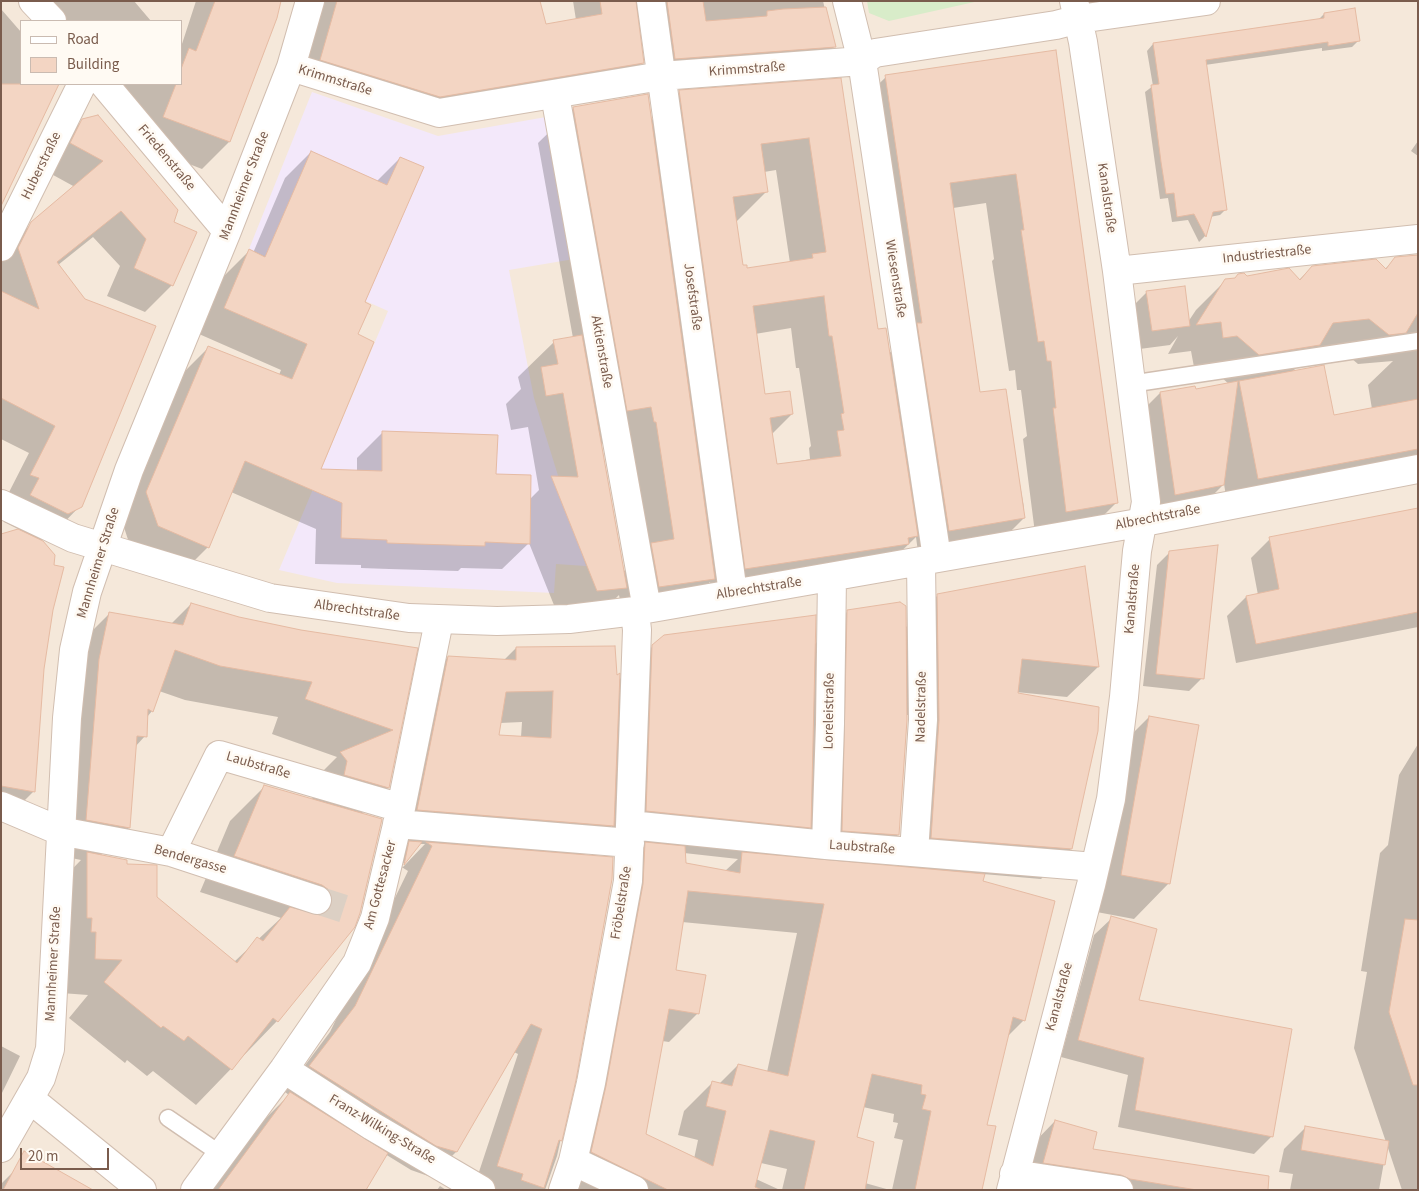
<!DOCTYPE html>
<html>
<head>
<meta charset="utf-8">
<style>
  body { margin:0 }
  #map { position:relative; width:1419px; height:1191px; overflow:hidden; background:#fdf6ec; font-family:"Source Sans 3",sans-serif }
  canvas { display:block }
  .frame { position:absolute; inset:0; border:2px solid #7a5c4d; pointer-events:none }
  .legend { position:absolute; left:20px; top:20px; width:162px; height:65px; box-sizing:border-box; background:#fffaf3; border:1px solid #cabbb1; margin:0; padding:6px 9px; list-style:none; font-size:15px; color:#7a5c4d }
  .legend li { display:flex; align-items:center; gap:10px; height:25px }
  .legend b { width:25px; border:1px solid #cabbb1 }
  .scale { position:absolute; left:20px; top:1148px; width:89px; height:22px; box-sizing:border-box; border:2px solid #7a5c4d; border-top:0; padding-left:6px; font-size:15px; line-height:18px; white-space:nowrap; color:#7a5c4d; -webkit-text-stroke:4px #fffaf3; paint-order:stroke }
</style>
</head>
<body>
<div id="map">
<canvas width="1419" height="1191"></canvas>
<div class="frame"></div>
<ul class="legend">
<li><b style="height:6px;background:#fff"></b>Road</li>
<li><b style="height:14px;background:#f3d5c3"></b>Building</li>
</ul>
<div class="scale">20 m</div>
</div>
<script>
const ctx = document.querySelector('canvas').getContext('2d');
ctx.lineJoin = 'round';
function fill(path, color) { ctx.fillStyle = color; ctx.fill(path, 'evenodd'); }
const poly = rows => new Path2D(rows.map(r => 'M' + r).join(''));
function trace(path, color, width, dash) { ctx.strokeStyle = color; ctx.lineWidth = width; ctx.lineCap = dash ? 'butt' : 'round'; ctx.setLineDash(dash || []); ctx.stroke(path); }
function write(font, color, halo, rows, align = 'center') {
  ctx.font = font + ' "Source Sans 3",sans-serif'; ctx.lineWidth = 5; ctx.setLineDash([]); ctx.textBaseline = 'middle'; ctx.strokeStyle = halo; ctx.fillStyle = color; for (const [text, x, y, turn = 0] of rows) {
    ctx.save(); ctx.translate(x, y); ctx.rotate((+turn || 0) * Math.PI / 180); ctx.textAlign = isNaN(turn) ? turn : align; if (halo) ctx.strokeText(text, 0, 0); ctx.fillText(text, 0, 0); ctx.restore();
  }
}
fill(poly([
  [1,1,1418,1,1418,1190,1,1190],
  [21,21,181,21,181,84,21,84]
]), '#f5e8da');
fill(poly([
  [312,92,438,136,546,117,574,259,509,270,534,398,586,566,556,564,554,593,337,583,279,570,388,311,249,249]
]), '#f3e8fa');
fill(poly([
  [867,1,979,1,889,21,869,13]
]), '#d8ecc9');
fill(poly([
  [17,1,134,1,151,21,38,21],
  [196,1,280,1,276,18,229,142,202,169,140,145,90,84,181,84,181,47],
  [319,1,539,1,545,26,576,20,573,1,823,1,834,47,811,70,652,82,640,15,635,11,642,63,619,86,416,120,298,83],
  [1063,1,1159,1,1066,13],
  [1,9,21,32,21,84,57,84,1,202],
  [1324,14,1358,41,1352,47,1322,51,1322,48,1205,65,1226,209,1220,215,1210,217,1205,236,1199,242,1188,220,1172,222,1168,198,1160,199,1145,92,1153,86,1147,51,1153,44,1318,20],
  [1055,51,1116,503,1087,532,1036,541,1023,439,1027,436,1021,390,1017,390,1015,370,1009,371,992,261,994,259,986,203,953,208,979,394,1004,390,1024,508,1024,518,994,548,919,560,916,537,883,569,713,602,710,582,679,613,624,622,619,595,591,623,562,625,529,543,502,569,461,568,458,571,389,569,361,568,361,565,315,564,316,529,231,492,208,547,182,573,132,552,121,518,182,374,208,348,279,375,281,370,199,334,223,277,249,251,253,253,285,178,311,152,377,181,400,158,357,335,319,470,357,471,357,458,383,432,495,476,529,500,539,490,528,427,511,430,506,404,521,389,518,377,554,342,573,338,538,143,574,108,651,121,680,92,840,80,877,330,889,353,892,351,856,106,886,77],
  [776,170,790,263,746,270,742,267,735,223,767,191,764,172],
  [791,328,796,368,799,368,811,446,809,448,810,459,776,466,771,435,792,414,764,396,755,334],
  [616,442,637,559,623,572,600,444],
  [83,120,173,223,172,285,145,312,107,296,120,266,93,237,58,265,80,506,53,534,39,541,52,610,43,669,34,791,7,818,1,817,1,535,20,530,4,522,13,506,4,502,29,453,1,439,1,256,32,223,75,187,44,170,55,148],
  [1418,141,1418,156,1411,151],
  [1418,255,1418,473,1228,508,1224,484,1201,507,1153,516,1139,414,1160,393,1195,390,1229,384,1207,365,1194,367,1191,351,1168,354,1178,336,1170,345,1132,350,1128,311,1147,292,1188,322,1196,310,1226,280,1246,277,1299,280,1312,267,1384,270,1396,258],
  [1339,348,1358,364,1393,361,1368,385,1372,409,1333,416,1292,372,1313,351],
  [1418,509,1418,627,1236,663,1227,616,1246,597,1258,595,1251,558,1270,539],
  [1170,552,1202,678,1189,691,1143,686,1157,565],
  [1084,568,1098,667,1067,697,1016,692,1071,849,1041,879,983,874,982,882,1024,1020,1007,1037,986,1126,981,1190,892,1190,903,1140,894,1138,898,1123,893,1122,894,1114,863,1107,856,1137,865,1183,890,1190,782,1190,787,1169,761,1163,756,1179,780,1190,577,1190,578,1188,563,1181,641,849,612,846,612,826,583,856,574,1080,557,1156,545,1190,473,1190,518,1054,514,1052,456,1152,431,1177,411,1170,385,1154,365,1190,212,1190,262,1122,289,1095,285,1092,330,1032,408,871,400,866,375,877,409,843,386,841,417,689,448,657,503,661,516,648,618,681,653,646,814,645,848,611,905,628,938,595],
  [906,715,908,715,909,751,901,867,868,865,898,835],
  [522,722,521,737,497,736,500,723],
  [810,827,809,859,780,857],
  [419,844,425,844,403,867,401,866],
  [684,853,738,859,725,871,684,864],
  [682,922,797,933,767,1072,738,1065,719,1084,712,1083,684,1111,678,1135,698,1140,694,1159,644,1135,662,1041,669,1042,698,1013,674,971],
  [191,604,239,618,356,641,416,649,388,788,361,814,354,926,277,1021,196,1105,153,1071,147,1076,127,1060,125,1063,69,1018,88,995,61,993,53,889,81,860,52,854,75,648,109,614,171,624],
  [159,691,185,700,278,717,272,734,337,757,306,788,313,796,312,800,265,786,230,821,200,892,281,918,234,962,155,898,125,865,100,856,129,828,135,747,145,736,147,717,152,711],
  [1149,717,1169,883,1134,919,1086,910,1114,752],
  [1418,744,1418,1190,1402,1190,1387,1145,1379,1190,1290,1190,1293,1174,1279,1172,1284,1149,1306,1127,1386,1142,1354,1048,1367,972,1361,971,1380,853,1388,845,1399,775],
  [1112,918,1137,1001,1272,1136,1254,1154,1118,1127,1128,1075,1061,1057,1094,935],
  [1,1046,20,1056,1,1095],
  [1055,1121,1091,1150,1246,1190,1014,1190,1026,1151],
  [30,1155,90,1190,1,1190,1,1184],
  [440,1186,446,1190,437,1190]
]), '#0003');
const building = poly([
  [215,1,281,1,277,18,230,142,163,117,176,84,181,84,181,69,189,48,196,51,215,1],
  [337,1,540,1,546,24,602,14,600,1,636,1,644,63,440,97,320,60,337,1],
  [667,1,703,1,706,21,767,16,767,11,783,9,826,7,836,47,675,59,667,1],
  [1355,8,1360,41,1328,46,1328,42,1206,60,1227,210,1213,212,1206,237,1194,214,1177,217,1174,193,1166,194,1161,162,1151,85,1159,84,1153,43,1324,18,1324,13,1355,8],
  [1056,50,1118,503,1066,512,1053,408,1056,408,1051,361,1047,361,1044,341,1038,342,1021,230,1024,230,1016,174,950,183,980,392,1006,389,1025,518,949,531,917,323,922,323,885,75,1056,50],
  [841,78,878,329,886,328,918,536,908,538,909,544,745,569,679,90,841,78],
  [809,138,826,252,812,254,813,258,747,268,747,265,743,265,733,197,768,192,761,144,809,138],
  [824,296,829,336,832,336,844,413,841,414,844,430,837,431,841,456,777,464,770,418,793,414,790,391,765,394,753,306,824,296],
  [1,84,59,84,1,206,1,84],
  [648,94,715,579,659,587,651,543,674,539,656,422,654,422,651,407,627,411,573,107,648,94],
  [98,115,178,210,174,222,197,232,173,286,134,268,146,239,121,211,57,262,85,299,156,326,82,507,68,514,30,495,39,478,30,475,55,426,1,398,1,291,39,309,18,248,31,222,103,161,70,143,82,119,98,115],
  [311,151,387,185,400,157,424,167,365,302,371,305,358,334,374,342,321,469,382,471,382,431,498,435,496,474,531,475,530,544,485,542,485,546,416,544,387,543,387,540,341,538,342,503,245,461,209,548,158,526,146,492,208,346,292,379,307,344,224,308,249,249,265,257,311,151],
  [1418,255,1418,313,1406,333,1389,335,1369,319,1333,323,1320,345,1259,355,1237,336,1223,338,1221,322,1196,325,1225,279,1235,278,1238,274,1244,273,1247,276,1289,268,1300,280,1312,266,1376,259,1386,269,1395,257,1418,255],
  [1185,286,1190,326,1152,331,1146,291,1185,286],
  [582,335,627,588,597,591,551,476,578,477,563,393,546,396,541,367,558,364,553,340,582,335],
  [1324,365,1334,415,1418,399,1418,449,1258,479,1239,381,1324,365],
  [1238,381,1224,485,1175,495,1160,392,1195,386,1196,389,1238,381],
  [1418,508,1418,612,1256,644,1246,596,1279,589,1269,537,1418,508],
  [18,529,43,541,55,555,54,565,64,567,53,610,44,669,35,792,1,786,1,534,18,529],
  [1218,545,1204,679,1156,674,1169,551,1218,545],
  [1085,566,1099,667,1022,659,1018,693,1099,707,1098,731,1072,849,931,838,939,720,937,594,1085,566],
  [900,602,906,606,907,720,899,835,842,831,847,610,900,602],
  [191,603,239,617,301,630,418,648,389,788,344,775,347,761,340,752,393,730,305,699,312,682,220,666,175,650,153,712,148,709,147,737,137,736,130,828,86,820,99,659,109,612,183,625,191,603],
  [816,615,811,828,646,811,652,645,664,635,816,615],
  [615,646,617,675,620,673,614,826,417,810,448,656,516,660,516,647,615,646],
  [553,691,551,738,499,735,506,692,553,691],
  [1149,716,1199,725,1170,884,1121,875,1149,716],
  [264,785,382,819,360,913,355,927,278,1022,273,1018,232,1070,188,1036,184,1041,163,1026,161,1028,104,982,122,960,95,959,96,932,91,932,92,918,87,918,87,852,127,860,127,864,157,865,157,897,237,963,257,937,263,941,290,907,320,915,327,912,332,904,332,896,329,890,322,885,234,856,264,785],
  [409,841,422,842,404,865,409,841],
  [426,842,613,857,612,879,576,1080,562,1141,559,1140,544,1188,521,1180,523,1174,497,1166,542,1029,531,1024,457,1152,436,1146,309,1066,355,1006,432,846,426,842],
  [645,842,685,846,686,863,740,873,742,852,985,874,983,881,1055,901,1025,1021,1013,1017,987,1125,996,1126,982,1190,915,1190,931,1111,922,1109,926,1095,921,1094,922,1085,872,1074,857,1137,874,1142,865,1190,804,1190,815,1141,770,1130,755,1187,762,1190,668,1190,591,1152,606,1086,643,884,645,842],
  [688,891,824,904,788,1076,738,1064,732,1086,712,1081,706,1106,726,1111,713,1166,646,1134,669,1009,699,1014,706,975,676,970,688,891],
  [1111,916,1157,929,1139,1000,1292,1029,1273,1137,1135,1110,1144,1058,1078,1040,1111,916],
  [1405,919,1418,920,1418,1085,1413,1085,1389,1012,1405,919],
  [290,1092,388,1153,366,1190,218,1190,290,1092],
  [1055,1120,1097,1132,1093,1149,1269,1176,1268,1190,1197,1190,1130,1179,1121,1175,1043,1163,1055,1120],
  [1305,1126,1389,1141,1385,1165,1301,1150,1305,1126],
  [24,1151,93,1190,3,1190,24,1151]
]);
fill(building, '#f3d5c3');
trace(building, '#e6bba3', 1);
trace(poly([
  [317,900,354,912]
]), '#dcd0c4', 28, [28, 14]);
const service = poly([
  [1130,384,1418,341],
  [168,1118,222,1155]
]);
const minor = poly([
  [33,1,52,21],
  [651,1,733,593],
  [847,1,862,61,937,558],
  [291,67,439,113,661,76,862,61,875,53,1056,25,1079,19,1206,1],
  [104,84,227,231],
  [555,95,647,609],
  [1,247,82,84],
  [1117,271,1418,239],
  [1,504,73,538,270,598,409,618,497,621,569,619,635,611,1144,522,1418,469],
  [1,806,60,831,171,852,317,900],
  [397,824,630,843],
  [630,825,826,845,1095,867],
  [826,845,830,724,832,577],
  [171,852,219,755,401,808],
  [914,852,923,720,921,562],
  [284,1069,372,1126,481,1190],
  [30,1099,142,1190],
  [1,1148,41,1078,50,1049,67,718,74,650,87,592,129,470,227,231,291,67,310,1],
  [573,1161,634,1190],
  [1014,1174,1119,1190],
  [195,1190,284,1069,357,963,375,918,401,808,439,621],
  [563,1190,573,1161,591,1083,628,881,637,630,635,611],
  [1011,1190,1091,885,1111,799,1124,697,1137,551,1146,502,1117,271,1083,42,1074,1]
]);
trace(service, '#d1beb0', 19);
trace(minor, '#d1beb0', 30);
trace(service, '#fff', 16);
trace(minor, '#fff', 28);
write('14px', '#7a5c4d', '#fffaf3', [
  ["Krimmstraße",747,70,-4],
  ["Krimmstraße",335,81,17],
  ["Friedenstraße",166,158,50],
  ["Huberstraße",42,166,-64],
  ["Mannheimer Straße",245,186,-69],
  ["Kanalstraße",1106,198,82],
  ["Industriestraße",1267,255,-6],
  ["Wiesenstraße",895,279,81],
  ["Josefstraße",692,297,82],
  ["Aktienstraße",601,352,80],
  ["Albrechtstraße",1158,518,-11],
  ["Mannheimer Straße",99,563,-73],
  ["Albrechtstraße",759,589,-9],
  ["Kanalstraße",1133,599,-85],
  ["Albrechtstraße",357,611,8],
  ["Nadelstraße",922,707,-89],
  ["Loreleistraße",830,711,-89],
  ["Laubstraße",258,766,16],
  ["Laubstraße",862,848,4],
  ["Bendergasse",190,860,16],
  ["Am Gottesacker",381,885,-75],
  ["Fröbelstraße",622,903,-81],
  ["Mannheimer Straße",54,964,-87],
  ["Kanalstraße",1060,997,-75],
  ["Franz-Wilking-Straße",382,1130,31]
]);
</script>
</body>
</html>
